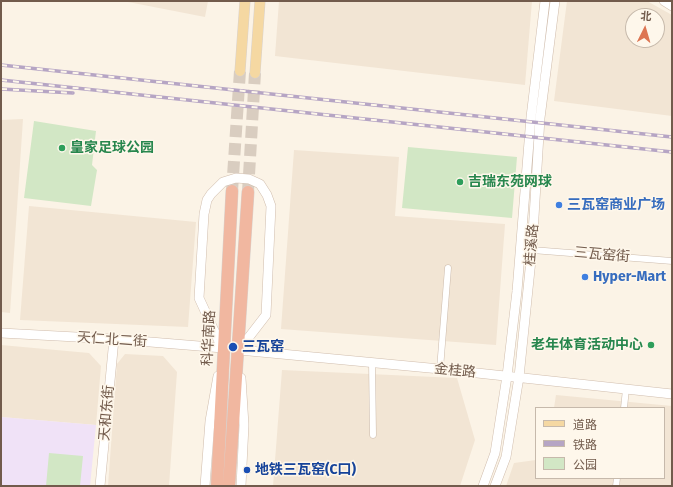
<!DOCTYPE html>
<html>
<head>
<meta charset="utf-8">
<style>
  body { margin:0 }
  #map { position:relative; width:673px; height:487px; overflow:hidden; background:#fbf3e6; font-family:"Fira Sans","Noto Sans SC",sans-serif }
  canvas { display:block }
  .frame { position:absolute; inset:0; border:2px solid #725b4c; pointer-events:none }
  .legend { position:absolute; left:535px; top:407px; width:130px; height:72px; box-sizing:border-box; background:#fef7eb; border:1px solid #c6b9ab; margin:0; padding:5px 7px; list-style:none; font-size:12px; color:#725b4c }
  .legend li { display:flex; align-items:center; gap:8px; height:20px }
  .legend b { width:20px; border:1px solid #c6b9ab }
  .north { position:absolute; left:625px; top:8px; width:40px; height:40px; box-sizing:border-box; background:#fef7eb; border:1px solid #c6b9ab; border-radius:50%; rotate:5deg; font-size:11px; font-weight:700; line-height:16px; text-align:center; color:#725b4c }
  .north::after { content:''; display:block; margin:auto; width:14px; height:18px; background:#dd7552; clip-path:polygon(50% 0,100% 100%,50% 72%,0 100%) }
</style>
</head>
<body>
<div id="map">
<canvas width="673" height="487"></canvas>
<div class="frame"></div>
<ul class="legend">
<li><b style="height:5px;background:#f5d8a2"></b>道路</li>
<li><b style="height:5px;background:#b6a5c4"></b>铁路</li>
<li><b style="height:11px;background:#d2e7c5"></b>公园</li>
</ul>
<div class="north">北</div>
</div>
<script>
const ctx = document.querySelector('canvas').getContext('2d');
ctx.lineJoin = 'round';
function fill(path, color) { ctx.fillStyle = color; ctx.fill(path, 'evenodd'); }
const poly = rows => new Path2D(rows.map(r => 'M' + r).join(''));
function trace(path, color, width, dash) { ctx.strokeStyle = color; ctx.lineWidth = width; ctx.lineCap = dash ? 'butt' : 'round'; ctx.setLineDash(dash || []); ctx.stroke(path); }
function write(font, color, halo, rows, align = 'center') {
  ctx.font = font + ' "Fira Sans","Noto Sans SC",sans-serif'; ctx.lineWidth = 3; ctx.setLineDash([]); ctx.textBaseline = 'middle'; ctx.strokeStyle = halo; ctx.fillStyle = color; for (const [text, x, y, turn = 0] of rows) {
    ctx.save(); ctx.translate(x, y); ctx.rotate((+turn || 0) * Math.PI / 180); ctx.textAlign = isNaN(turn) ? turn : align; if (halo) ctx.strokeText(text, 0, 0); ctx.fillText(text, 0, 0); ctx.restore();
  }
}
fill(poly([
  [123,1,208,1,205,17],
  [279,1,532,1,525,85,275,56],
  [567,1,647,1,672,15,672,116,554,101],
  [633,16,657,16,657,40,633,40],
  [23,119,10,313,1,312,1,120],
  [294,150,399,157,395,216,505,224,496,345,281,329],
  [29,206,196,222,188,327,20,320],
  [1,345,89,353,101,366,96,425,1,417],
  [125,354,163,356,177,372,169,486,108,486,117,364],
  [282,370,457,378,475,440,460,486,273,486],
  [556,395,672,406,672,486,506,486,514,463,536,460,536,478,664,478,664,408,554,408]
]), '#f2e5d4');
fill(poly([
  [1,417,96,425,90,486,1,486]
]), '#f0e2f7');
fill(poly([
  [34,121,96,131,92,165,97,170,91,206,24,198],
  [408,147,517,157,512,218,402,208],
  [49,453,83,456,80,486,46,486]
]), '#d2e7c5');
trace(poly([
  [232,191,240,71],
  [248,192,255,73]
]), '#d9cdc0', 12, [12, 6]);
const street = poly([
  [532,250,672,261],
  [372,362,373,435],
  [440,369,448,268],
  [624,408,626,389],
  [616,486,617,478]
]);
const secondary = poly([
  [664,1,672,6],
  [1,333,114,339,223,348],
  [223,350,199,298,204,214,207,200,211,194,223,182,236,178,249,179,260,184,267,195,271,206,266,315,239,350,239,353],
  [239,350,440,369,672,394],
  [241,378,244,425,241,486],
  [100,486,114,339],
  [205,486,210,421,218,376],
  [483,486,495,453,507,376,517,291,531,117,545,1],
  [495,486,506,457,519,377,532,250,540,118,555,1]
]);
const primary = poly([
  [240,71,245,1],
  [255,73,260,1]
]);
const highway = poly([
  [217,486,232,191],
  [229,486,248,192]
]);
trace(street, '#ccbbac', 7);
trace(secondary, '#d0bdad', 10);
trace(primary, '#d8d1cd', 11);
trace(highway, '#d8d1cd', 13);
trace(street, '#fff', 6);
trace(secondary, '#fff', 9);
trace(primary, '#f5d8a2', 10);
trace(highway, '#f1b7a0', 12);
const rail = poly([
  [1,65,672,137],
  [1,80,672,152],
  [1,89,73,93]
]);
trace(rail, '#b6a5c4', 3.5);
trace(rail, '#fef7eb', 2, [6]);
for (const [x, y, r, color] of [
  [62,148,4,"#2e9e5b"],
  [460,182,4,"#2e9e5b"],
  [559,205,4,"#3f7fe0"],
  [585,277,4,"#3f7fe0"],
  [651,345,4,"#2e9e5b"],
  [233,347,5,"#1a4fb4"],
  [247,470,4,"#1a4fb4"]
]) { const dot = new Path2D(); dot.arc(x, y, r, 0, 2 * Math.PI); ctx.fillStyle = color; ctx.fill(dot); trace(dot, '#fef7eb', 1.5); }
write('bold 14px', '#27864d', '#fef7eb', [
  ["皇家足球公园",70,148],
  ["吉瑞东苑网球",468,182],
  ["老年体育活动中心",643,345,"right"]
], 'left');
write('bold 14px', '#366cbe', '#fef7eb', [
  ["三瓦窑商业广场",567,205],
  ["Hyper-Mart",593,277]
], 'left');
write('14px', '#725b4c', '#fef7eb', [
  ["桂溪路",532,245,-85],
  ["三瓦窑街",602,255,5],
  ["科华南路",209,338,-87],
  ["天仁北二街",112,340,4],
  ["金桂路",455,371,6],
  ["天和东街",107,413,-85]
]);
write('bold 14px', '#164399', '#fef7eb', [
  ["三瓦窑",242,347],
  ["地铁三瓦窑(C口)",255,470]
], 'left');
</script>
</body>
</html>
